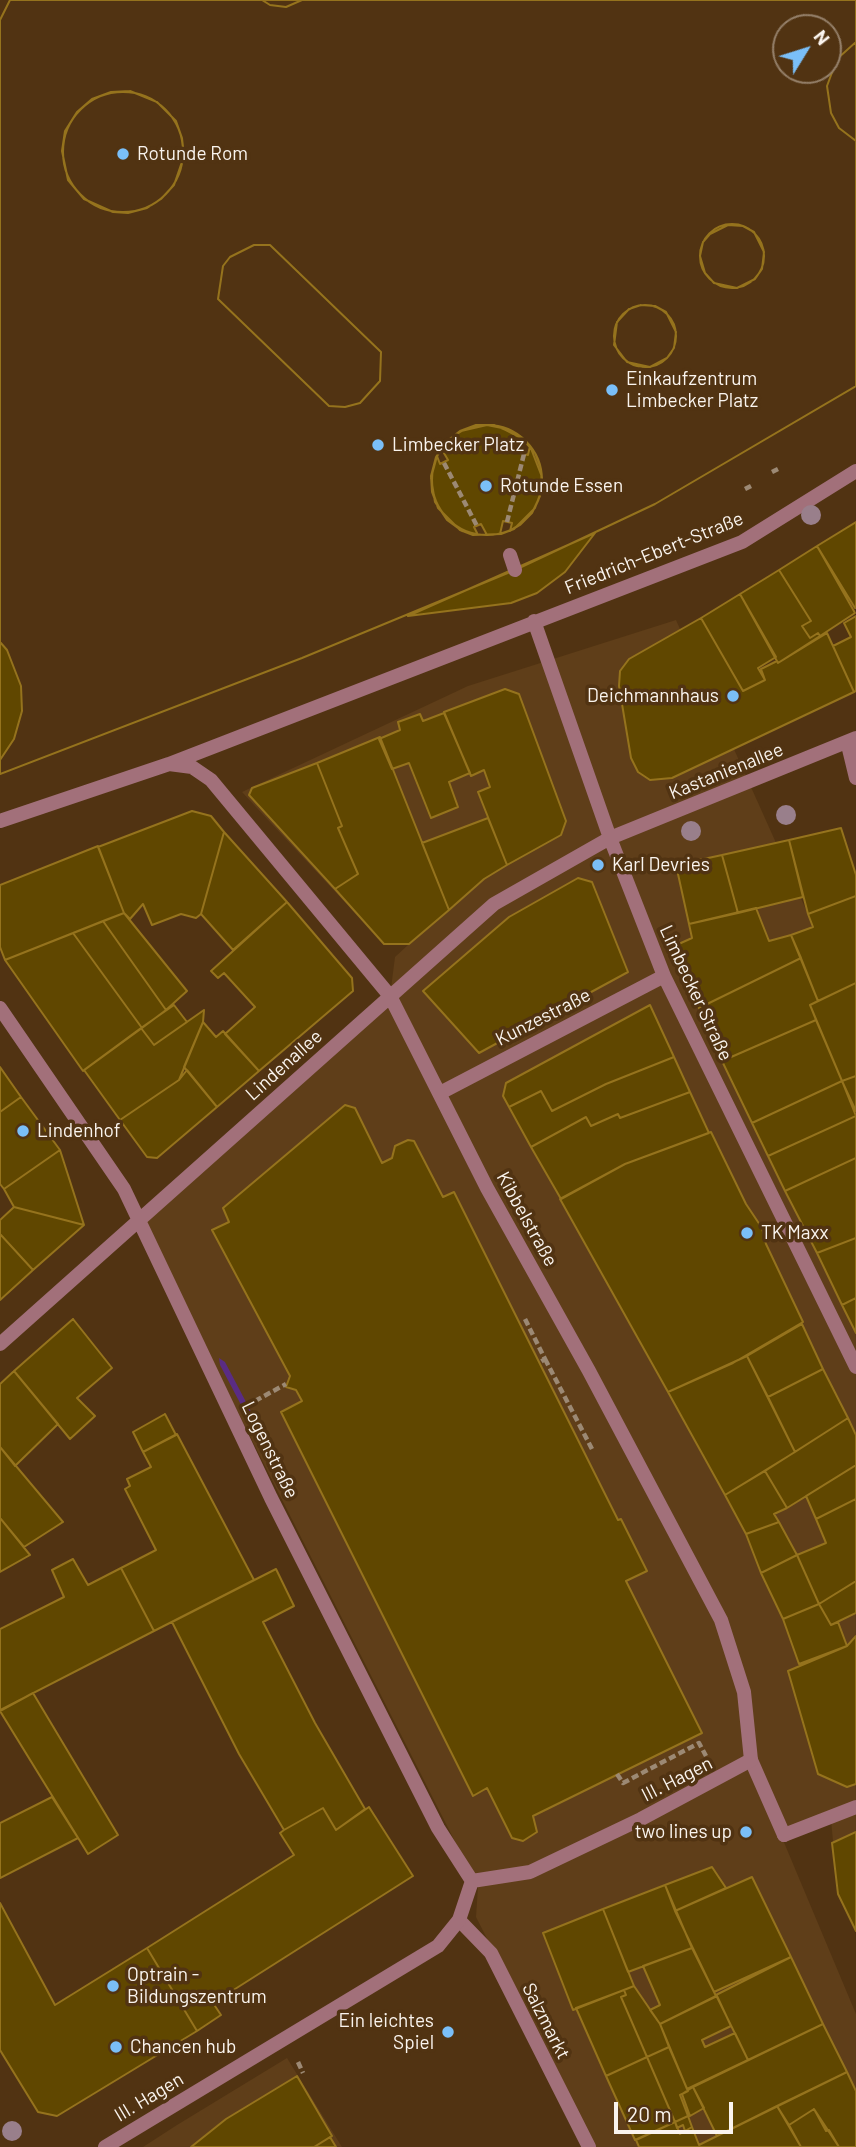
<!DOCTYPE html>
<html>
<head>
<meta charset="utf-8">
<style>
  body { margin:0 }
  #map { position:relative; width:856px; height:2147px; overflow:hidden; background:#513312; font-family:Barlow,sans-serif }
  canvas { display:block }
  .north { position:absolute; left:772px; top:14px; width:70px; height:70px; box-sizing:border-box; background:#513312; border:2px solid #95806a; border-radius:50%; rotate:52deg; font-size:19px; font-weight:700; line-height:28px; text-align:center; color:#faf4ee }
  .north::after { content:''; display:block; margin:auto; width:24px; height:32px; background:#7abff8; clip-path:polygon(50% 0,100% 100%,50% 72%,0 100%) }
  .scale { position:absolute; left:614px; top:2102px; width:119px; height:32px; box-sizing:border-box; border:4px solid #faf4ee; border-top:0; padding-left:9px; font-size:21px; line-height:24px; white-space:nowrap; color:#faf4ee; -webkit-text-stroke:5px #513312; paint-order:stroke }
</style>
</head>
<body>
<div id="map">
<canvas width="856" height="2147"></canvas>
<div class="north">N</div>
<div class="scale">20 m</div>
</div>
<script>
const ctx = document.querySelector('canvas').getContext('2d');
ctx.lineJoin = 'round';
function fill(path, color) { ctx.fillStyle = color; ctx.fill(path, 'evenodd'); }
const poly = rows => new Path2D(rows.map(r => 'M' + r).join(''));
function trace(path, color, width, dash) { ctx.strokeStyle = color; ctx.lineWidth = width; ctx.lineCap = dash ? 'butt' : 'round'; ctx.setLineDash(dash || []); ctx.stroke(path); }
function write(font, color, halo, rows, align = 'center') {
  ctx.font = font + ' Barlow,sans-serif'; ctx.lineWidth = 7; ctx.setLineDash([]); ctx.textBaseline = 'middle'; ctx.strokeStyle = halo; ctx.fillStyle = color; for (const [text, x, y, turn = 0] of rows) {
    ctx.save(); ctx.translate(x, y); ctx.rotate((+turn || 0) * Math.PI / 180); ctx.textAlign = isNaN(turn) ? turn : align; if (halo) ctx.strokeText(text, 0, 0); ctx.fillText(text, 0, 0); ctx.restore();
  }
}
fill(poly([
  [676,620,856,1021,856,1526,627,1032,856,1532,856,1802,785,1832,753,1760,747,1692,723,1621,591,1371,487,1188,719,1622,741,1691,749,1759,856,2014,856,2147,593,2147,476,1917,478,1887,142,1223,389,996,399,1014,390,996,395,957,408,945,384,944,242,792,468,686],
  [856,1810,856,1931,838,1894,831,1820],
  [287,2058,342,2147,143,2147,177,2125]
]), '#5f3e19');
fill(poly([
  [219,1358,225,1362,257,1423,260,1434,258,1437,220,1365]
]), '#5a2c84');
const building = poly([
  [10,0,262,0,270,5,286,7,302,0,856,0,856,42,837,59,827,86,831,113,839,128,856,141,856,386,655,504,515,570,302,658,0,774,0,760,14,739,22,711,21,686,7,650,0,642,0,20,10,0],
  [786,28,828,28,828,70,786,70,786,28],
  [130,91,157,102,176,121,182,138,184,156,174,185,161,199,147,208,128,213,113,212,84,199,68,180,62,151,65,131,77,112,92,99,111,92,130,91],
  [728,225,743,226,754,232,764,252,762,269,755,279,737,288,714,283,705,273,700,256,703,242,710,234,728,225],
  [254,245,270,245,381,352,380,381,360,403,345,407,329,406,218,299,223,266,230,257,254,245],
  [641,305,655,306,666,312,676,332,674,348,667,358,650,367,627,362,614,345,617,322,629,309,641,305],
  [476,425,494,425,520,436,535,453,541,469,542,489,535,508,514,529,501,534,473,535,460,530,438,508,432,492,431,476,436,457,446,442,460,431,476,425],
  [10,0,856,0,856,386,655,504,515,570,302,658,0,774,0,20,10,0],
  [786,28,828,28,828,70,786,70,786,28],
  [262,0,302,0,286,7,270,5,262,0],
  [856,42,856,141,839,128,831,113,827,86,837,59,856,42],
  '63 152a60 60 0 1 1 120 0a60 60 0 1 1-120 0Z',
  '700 256a32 32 0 1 1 64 0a32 32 0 1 1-64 0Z',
  [254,245,270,245,381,352,380,381,360,403,345,407,329,406,218,299,223,266,230,257,254,245],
  '614 336a31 31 0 1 1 62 0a31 31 0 1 1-62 0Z',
  '432 480a55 55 0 1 1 110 0a55 55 0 1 1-110 0Z',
  [487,425,502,428,523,439,520,453,528,455,530,446,542,477,540,496,532,513,520,525,510,531,512,523,503,521,500,534,487,535,481,524,474,527,478,535,462,531,447,520,435,502,431,478,437,456,440,464,448,460,441,448,448,440,461,431,487,425],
  [856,522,856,608,855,608,817,546,856,522],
  [595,533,565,572,537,593,511,603,408,616,595,533],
  [817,546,855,613,820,636,818,633,810,638,802,626,811,621,779,570,817,546],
  [779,570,811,621,802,626,810,638,818,633,820,636,778,663,740,594,779,570],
  [740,594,776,657,758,668,765,680,743,691,701,618,740,594],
  [856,616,856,691,854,692,833,646,851,637,844,623,856,616],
  [701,618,743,691,765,680,761,669,777,661,778,663,827,633,854,692,672,778,650,780,638,772,631,758,619,686,620,671,629,659,701,618],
  [505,689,519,694,566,821,561,835,507,865,478,792,490,787,484,770,471,776,444,712,505,689],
  [444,713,470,773,449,782,458,807,431,818,409,763,392,769,379,739,400,730,398,722,420,714,423,721,444,713],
  [380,737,449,910,409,944,384,944,335,889,358,874,338,828,342,826,317,763,380,737],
  [317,763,342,826,338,828,358,874,335,889,249,795,252,788,317,763],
  [192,811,211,816,224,832,201,914,196,918,181,914,152,925,143,904,130,919,124,913,98,847,192,811],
  [488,818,507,865,484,879,449,910,422,843,488,818],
  [841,828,856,875,856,896,808,914,789,840,841,828],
  [224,832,287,902,233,950,201,914,224,832],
  [789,840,803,897,738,913,722,855,789,840],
  [98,846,124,913,5,960,0,947,0,885,98,846],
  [722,855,738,913,689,924,676,865,722,855],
  [578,878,592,882,628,972,479,1053,423,991,509,917,578,878],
  [856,896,856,983,818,1001,791,935,813,927,808,914,856,896],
  [287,902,352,978,353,991,259,1071,225,1034,255,1007,224,973,218,978,211,971,287,902],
  [756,908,769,941,791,935,801,958,699,1008,672,947,692,938,689,924,756,908],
  [124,913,187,991,166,1010,103,921,124,913],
  [103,921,166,1010,142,1028,73,933,103,921],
  [73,933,142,1028,83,1071,5,960,73,933],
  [801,958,818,1001,810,1005,816,1020,722,1061,699,1008,801,958],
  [856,983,856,1076,842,1081,810,1005,856,983],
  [174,1005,187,1022,154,1045,141,1028,174,1005],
  [650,1005,674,1057,606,1084,552,1111,541,1091,509,1107,503,1096,506,1083,650,1005],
  [204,1010,203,1022,179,1080,120,1120,84,1070,141,1028,154,1045,204,1010],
  [816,1020,842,1081,752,1123,722,1061,816,1020],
  [203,1022,216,1037,223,1031,259,1071,217,1107,184,1067,203,1022],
  [674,1057,690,1092,620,1118,618,1114,591,1126,586,1117,531,1147,509,1107,541,1091,552,1111,606,1084,674,1057],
  [0,1067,21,1097,0,1112,0,1067],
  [187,1070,217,1107,157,1158,147,1157,120,1120,179,1080,187,1070],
  [856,1076,856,1111,842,1081,856,1076],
  [842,1081,856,1116,768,1156,752,1123,842,1081],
  [690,1092,709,1133,625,1164,561,1199,531,1147,586,1117,591,1126,618,1114,620,1118,690,1092],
  [21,1097,60,1150,4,1189,0,1184,0,1112,21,1097],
  [345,1105,355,1108,382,1163,392,1158,395,1146,408,1140,414,1141,443,1197,454,1192,618,1520,621,1519,647,1571,626,1581,702,1733,533,1816,537,1832,523,1841,512,1838,487,1788,473,1796,281,1412,302,1401,296,1390,286,1387,290,1376,212,1230,229,1222,223,1208,345,1105],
  [856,1116,856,1158,785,1191,768,1156,856,1116],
  [711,1132,746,1204,762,1228,766,1244,803,1322,733,1363,668,1392,560,1199,625,1164,711,1132],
  [60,1150,84,1225,14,1207,4,1189,60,1150],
  [856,1158,856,1238,817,1253,785,1191,856,1158],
  [14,1207,84,1225,33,1270,0,1234,0,1220,14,1207],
  [0,1234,33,1270,0,1300,0,1234],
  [856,1238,856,1298,842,1305,817,1253,856,1238],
  [856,1298,856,1333,842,1305,856,1298],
  [73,1319,112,1368,77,1398,95,1416,70,1439,14,1371,73,1319],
  [802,1324,823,1369,768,1397,747,1356,802,1324],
  [747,1356,795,1452,725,1495,668,1392,747,1356],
  [823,1369,848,1418,795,1452,768,1397,823,1369],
  [14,1371,58,1424,15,1466,0,1447,0,1384,14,1371],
  [165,1414,176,1435,143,1452,133,1432,165,1414],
  [848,1418,856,1435,856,1465,787,1508,765,1471,848,1418],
  [177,1434,254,1580,154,1631,121,1568,156,1550,125,1489,130,1486,127,1479,151,1467,143,1452,177,1434],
  [0,1447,63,1522,24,1547,0,1518,0,1447],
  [856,1465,856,1499,816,1519,806,1496,856,1465],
  [765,1471,787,1508,774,1514,779,1522,746,1534,725,1495,765,1471],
  [856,1499,856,1581,819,1604,797,1555,826,1543,816,1519,856,1499],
  [0,1518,30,1555,0,1572,0,1518],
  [779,1522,797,1555,761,1573,746,1534,779,1522],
  [797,1555,819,1604,783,1619,761,1573,797,1555],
  [73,1559,88,1585,121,1568,154,1631,0,1710,0,1629,64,1597,52,1570,73,1559],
  [276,1569,294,1606,263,1622,315,1723,365,1809,336,1830,323,1808,284,1830,239,1754,172,1622,276,1569],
  [856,1581,856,1613,831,1625,819,1604,856,1581],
  [819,1604,831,1625,838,1622,847,1646,799,1664,783,1619,819,1604],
  [856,1636,856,1784,847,1787,818,1774,788,1671,847,1646,856,1636],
  [33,1693,118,1835,88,1854,0,1711,33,1693],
  [52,1797,78,1838,0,1878,0,1823,52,1797],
  [369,1807,413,1876,213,2003,221,2015,197,2031,147,1948,294,1855,280,1833,284,1830,323,1808,336,1830,369,1807],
  [856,1832,856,1931,838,1894,832,1843,856,1832],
  [712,1867,726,1888,675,1911,665,1885,712,1867],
  [752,1877,791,1957,714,1992,675,1911,752,1877],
  [665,1885,692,1948,628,1972,603,1909,665,1885],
  [0,1903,55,2005,147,1948,197,2031,57,2116,38,2112,0,2050,0,1903],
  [603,1909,634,1986,573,2010,543,1933,603,1909],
  [692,1948,716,1996,660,2024,650,2010,660,2005,643,1966,692,1948],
  [791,1957,823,2024,748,2060,716,1995,791,1957],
  [634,1986,660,2024,669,2047,647,2057,621,1997,626,1995,624,1990,634,1986],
  [624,1990,626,1995,621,1997,647,2057,606,2076,576,2008,624,1990],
  [717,1996,731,2026,702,2040,705,2047,735,2033,748,2060,687,2089,660,2024,717,1996],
  [823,2024,847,2072,717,2136,693,2087,823,2024],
  [669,2047,688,2091,680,2095,688,2116,675,2122,647,2057,669,2047],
  [647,2057,675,2122,635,2140,606,2076,647,2057],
  [847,2072,856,2091,856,2147,839,2147,814,2109,789,2125,777,2106,847,2072],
  [297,2076,332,2136,314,2147,191,2147,226,2119,297,2076],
  [693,2087,704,2108,690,2116,682,2094,693,2087],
  [777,2106,801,2147,639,2147,636,2140,675,2122,680,2134,692,2127,699,2145,777,2106],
  [814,2109,826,2131,829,2130,839,2147,801,2147,789,2125,814,2109],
  [688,2116,692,2127,685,2131,683,2125,677,2128,675,2122,688,2116],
  [330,2137,336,2147,314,2147,330,2137]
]);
fill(building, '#604700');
trace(building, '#95731d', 2);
trace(poly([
  [444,463,477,526],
  [772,472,778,469],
  [745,489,751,486],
  [507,522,524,454],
  [525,1319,545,1359,539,1363],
  [545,1359,592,1449],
  [255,1401,286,1384],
  [617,1774,623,1783,699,1743,706,1756],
  [298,2062,303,2073]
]), '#9c8974', 4.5, [7, 3.5]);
trace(poly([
  [751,1760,784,1835],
  [459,1920,491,1953,589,2147]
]), '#a2707a', 14);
trace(poly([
  [510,555,515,570],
  [534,621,610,838,664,976,856,1367],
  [855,739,849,749,856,778],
  [169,764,192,767,211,780,390,996,487,1188,589,1371,721,1620,744,1692,751,1760,641,1819,530,1872,472,1881],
  [0,821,169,764,742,542,856,471],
  [0,1008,124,1189,271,1498,438,1828,472,1881,459,1920,438,1946,105,2147],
  [440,1093,664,976],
  [0,1344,494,904,610,838,856,738],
  [784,1835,856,1807]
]), '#a2707a', 14);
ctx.fillStyle = '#997f8b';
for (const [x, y] of [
  [811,515],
  [786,815],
  [691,831],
  [12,2131]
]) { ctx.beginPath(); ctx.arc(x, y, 10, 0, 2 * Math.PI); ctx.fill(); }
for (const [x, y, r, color] of [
  [123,154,7,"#7abff8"],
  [612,390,7,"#7abff8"],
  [378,445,7,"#7abff8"],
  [486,486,7,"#7abff8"],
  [733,696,7,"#7abff8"],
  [598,865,7,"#7abff8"],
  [23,1131,7,"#7abff8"],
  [747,1233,7,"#7abff8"],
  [746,1832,7,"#7abff8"],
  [113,1986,7,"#7abff8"],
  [448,2032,7,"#7abff8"],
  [116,2047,7,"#7abff8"]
]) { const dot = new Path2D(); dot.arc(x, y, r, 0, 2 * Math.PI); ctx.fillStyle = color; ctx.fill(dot); trace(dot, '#513312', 2.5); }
write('19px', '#faf4ee', '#513312', [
  ["Rotunde Rom",137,154],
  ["Einkaufzentrum",626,379],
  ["Limbecker Platz",626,401],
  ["Limbecker Platz",392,445],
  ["Rotunde Essen",500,486],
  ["Deichmannhaus",719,696,"right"],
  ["Karl Devries",612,865],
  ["Lindenhof",37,1131],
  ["TK Maxx",761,1233],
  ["two lines up",732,1832,"right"],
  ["Optrain -",127,1975],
  ["Bildungszentrum",127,1997],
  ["Ein leichtes",434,2021,"right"],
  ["Spiel",434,2043,"right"],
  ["Chancen hub",130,2047]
], 'left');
write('19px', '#faf4ee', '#513312', [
  ["Friedrich-Ebert-Straße",654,553,-22],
  ["Kastanienallee",726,771,-22],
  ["Limbecker Straße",696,993,65],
  ["Kunzestraße",543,1017,-27],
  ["Lindenallee",284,1065,-42],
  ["Kibbelstraße",527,1219,61],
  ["Logenstraße",270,1450,64],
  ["III. Hagen",677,1779,-27],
  ["Salzmarkt",546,2021,63],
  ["III. Hagen",149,2097,-31]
]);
</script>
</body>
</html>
